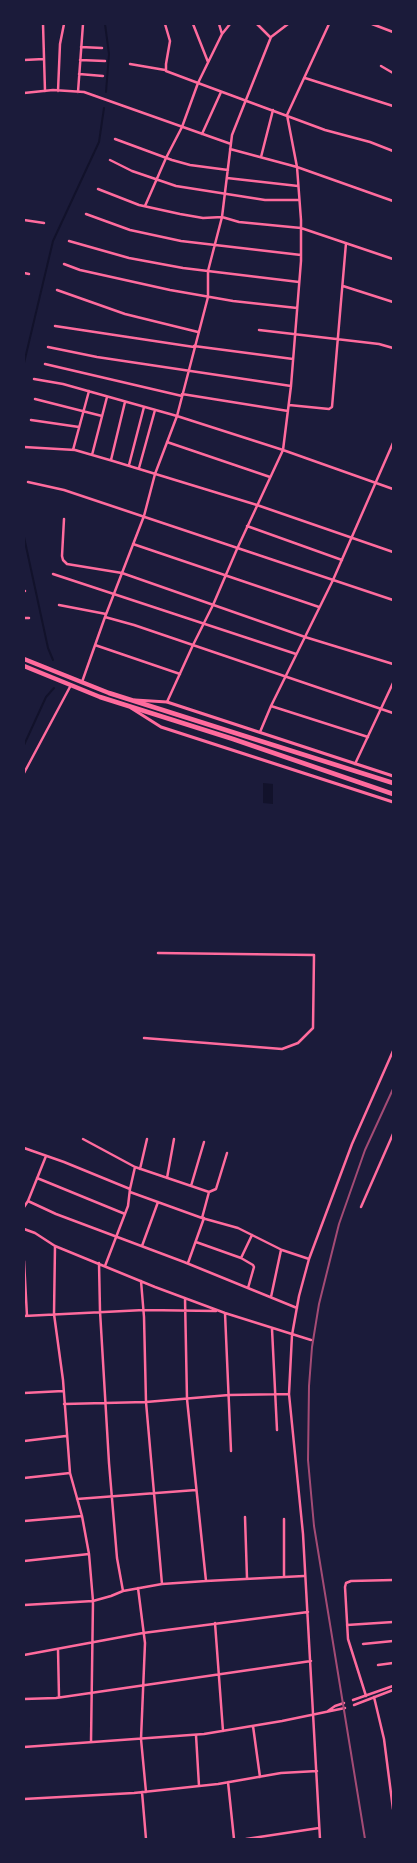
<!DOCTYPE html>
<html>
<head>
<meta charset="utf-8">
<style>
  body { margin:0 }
  #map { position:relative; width:417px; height:1863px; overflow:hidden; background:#1b1b3a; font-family:"DejaVu Sans",sans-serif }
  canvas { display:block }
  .frame { position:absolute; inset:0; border:25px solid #1b1b3a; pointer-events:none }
</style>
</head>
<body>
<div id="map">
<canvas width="417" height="1863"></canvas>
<div class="frame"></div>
</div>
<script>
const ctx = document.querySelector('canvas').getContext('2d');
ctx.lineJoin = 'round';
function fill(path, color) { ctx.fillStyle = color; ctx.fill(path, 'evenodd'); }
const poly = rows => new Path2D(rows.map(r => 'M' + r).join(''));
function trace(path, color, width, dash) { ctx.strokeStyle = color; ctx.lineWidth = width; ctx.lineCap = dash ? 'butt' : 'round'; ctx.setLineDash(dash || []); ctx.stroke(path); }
fill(poly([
  [263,783,273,784,273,804,263,803]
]), '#12122b');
trace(poly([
  [105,24,109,54,106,92],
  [24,363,53,241,99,142,104,108],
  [24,537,48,648,53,660],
  [24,745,46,697,54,688]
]), '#12122b', 2);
trace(poly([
  [43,24,45,91],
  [193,24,208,62],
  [219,24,222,34,230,24],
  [257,24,270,37],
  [372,24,393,32],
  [222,34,198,83,325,130,370,142,393,151],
  [81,47,102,48],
  [24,60,44,59],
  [80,60,105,61],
  [130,64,165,70],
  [381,66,393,73],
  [79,74,103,76],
  [305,78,393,106],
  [58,91,60,44,64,24],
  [78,92,83,24],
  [24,93,53,90,84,92,231,144],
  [202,134,221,92],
  [115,139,172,160,190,165,228,170],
  [230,149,297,167,393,201],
  [261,157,273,110],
  [110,160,132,171,176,186,265,200,299,200],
  [227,178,298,186],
  [98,189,139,205,180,214,203,218,222,217,239,222,301,228,393,259],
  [145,206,166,158,182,127,198,83,166,71,166,64,170,41,165,24],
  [86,214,130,230,181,241,301,255],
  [24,220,44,223],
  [69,241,129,258,183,268,299,282],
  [64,264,80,270,170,290,233,301,297,308],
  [24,273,29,274],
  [343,286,393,302],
  [57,290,125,314,198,332],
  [55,326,194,347],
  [259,330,379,344,393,348],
  [194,346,293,359],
  [48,347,97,357,291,386],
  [45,364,182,396],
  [34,379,63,384,177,416,283,450,393,489],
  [182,394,288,411],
  [35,399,102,416],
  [289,405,329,409,332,407,346,243],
  [31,420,79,427],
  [167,442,270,477],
  [24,447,75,450,113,461,257,505,393,552],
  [73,450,89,391],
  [92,455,107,397],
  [111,460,125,402],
  [129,465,144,407],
  [139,468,155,410],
  [28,482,64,490,393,600],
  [64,519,62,556,63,560,67,564,122,573,305,637,393,664],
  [247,526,342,560],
  [133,544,319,607],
  [53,574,296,654],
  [24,591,25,591],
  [59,605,106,614],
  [105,617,134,625,393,713],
  [24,618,29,618],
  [95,645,180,674],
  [82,682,105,617,144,516,155,474,177,416,208,297,208,271,222,217,232,135,271,37,288,24],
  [167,702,193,645,213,605,237,549,283,450,291,386,301,261,301,220,297,167,287,115,329,24],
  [271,706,368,737],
  [260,732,271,706,333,580,393,443],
  [355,764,393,683],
  [24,773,71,685],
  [144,1038,282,1049,298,1043,313,1028,314,955,158,953],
  [83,1139,135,1167],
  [24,1148,64,1162,130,1189,135,1167,209,1192,202,1218,238,1228,282,1250,309,1259],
  [140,1169,147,1139],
  [37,1178,125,1214],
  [167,1178,174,1139],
  [191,1186,204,1142],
  [130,1192,202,1218],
  [209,1192,216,1189,227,1153],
  [28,1201,46,1156],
  [24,1207,28,1201,56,1214,184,1262,297,1308],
  [361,1207,393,1134],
  [24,1229,35,1233,55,1246,155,1287,225,1313,311,1340],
  [196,1242,241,1258,253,1265,254,1267,248,1288],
  [55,1246,54,1314,63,1380,70,1473,82,1516,89,1554,93,1601,91,1742],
  [142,1246,158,1202],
  [241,1258,252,1235],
  [24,1261,27,1316],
  [99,1263,100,1311,109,1463,117,1558,123,1591],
  [188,1263,204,1218],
  [105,1266,128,1206,130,1189],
  [141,1281,144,1317,146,1402,162,1584],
  [271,1297,281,1250],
  [185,1298,187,1399,206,1581],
  [225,1313,231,1451],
  [24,1316,144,1310,216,1311],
  [272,1329,277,1430],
  [24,1393,63,1391],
  [64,1404,146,1402,229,1395,289,1394],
  [24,1441,66,1436],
  [24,1478,70,1473],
  [77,1499,196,1490],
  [245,1517,247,1578],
  [284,1519,284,1577],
  [24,1521,82,1516],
  [24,1561,89,1554],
  [138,1588,145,1643,141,1739,146,1792],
  [24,1605,93,1601,111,1596,123,1591,162,1584,206,1581,304,1576],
  [215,1623,223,1731],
  [347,1625,393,1622],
  [363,1644,393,1641],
  [58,1649,59,1697],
  [24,1655,143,1633,308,1612],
  [378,1665,393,1663],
  [366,1696,348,1639,345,1587,346,1583,351,1581,393,1580],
  [374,1697,384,1739,393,1809],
  [24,1699,56,1698,311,1661],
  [353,1700,393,1686],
  [354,1705,393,1690],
  [328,1711,335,1706,344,1703],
  [253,1726,260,1777],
  [196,1735,199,1786],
  [24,1747,204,1734,282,1721,345,1708],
  [228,1782,234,1839],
  [142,1792,146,1839],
  [24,1799,134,1793,218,1784,281,1773,317,1771],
  [246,1839,319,1828],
  [320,1839,303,1534,289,1394,292,1335,299,1296,309,1259,352,1144,393,1051]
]), '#ff6b9d', 2.5);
trace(poly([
  [135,700,167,702,393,776],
  [131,708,161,727,393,802]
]), '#ff6b9d', 3);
trace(poly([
  [24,659,109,693,393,783],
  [24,666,100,697,233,739,393,794]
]), '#ff6b9d', 4.5);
trace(poly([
  [365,1839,314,1526,308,1460,309,1386,312,1347,319,1304,339,1224,365,1150,393,1089]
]), '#a44b75', 2);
</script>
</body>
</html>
